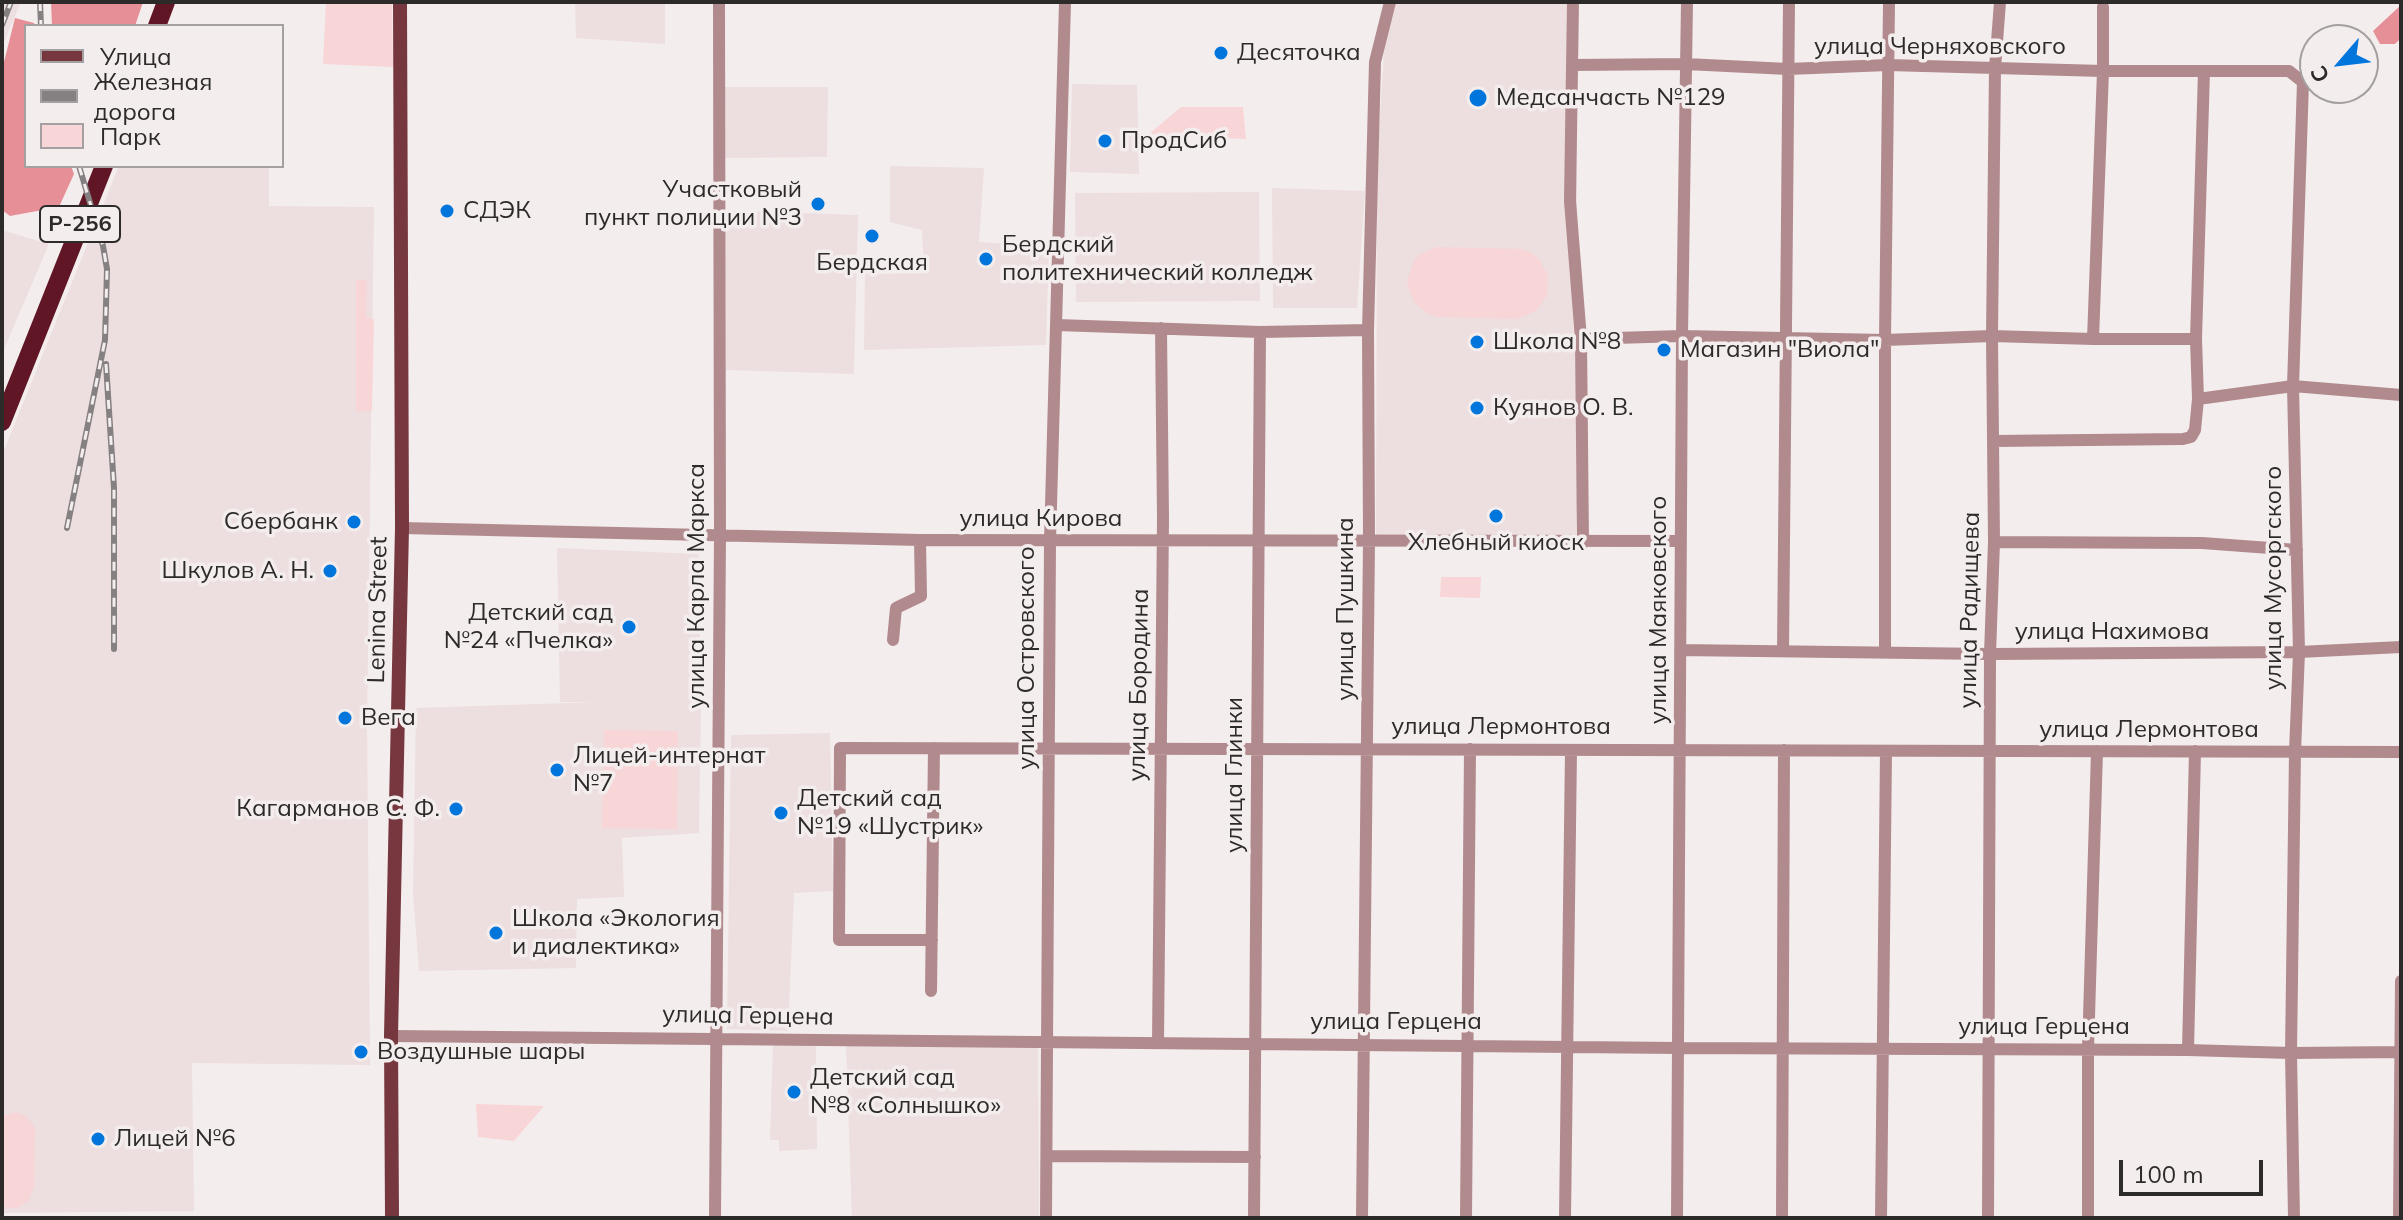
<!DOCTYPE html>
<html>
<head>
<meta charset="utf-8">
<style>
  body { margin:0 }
  #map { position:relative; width:2403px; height:1220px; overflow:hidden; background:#f4edee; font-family:Mulish,sans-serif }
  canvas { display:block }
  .frame { position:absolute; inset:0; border:4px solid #2d2a2a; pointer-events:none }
  .legend { position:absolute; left:24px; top:24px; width:260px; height:144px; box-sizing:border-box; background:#f4edee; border:2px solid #a49fa0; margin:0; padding:10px 14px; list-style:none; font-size:24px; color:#2d2a2a }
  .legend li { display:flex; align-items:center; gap:16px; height:40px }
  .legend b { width:40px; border:2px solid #a49fa0 }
  .north { position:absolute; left:2299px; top:24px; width:80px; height:80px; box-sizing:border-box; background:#f4edee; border:2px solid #a49fa0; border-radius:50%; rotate:242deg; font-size:22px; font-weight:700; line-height:32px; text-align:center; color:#2d2a2a }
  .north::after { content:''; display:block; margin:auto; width:28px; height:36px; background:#0076dd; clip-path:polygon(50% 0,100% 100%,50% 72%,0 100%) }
  .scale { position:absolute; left:2119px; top:1160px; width:144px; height:36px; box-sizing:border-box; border:4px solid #2d2a2a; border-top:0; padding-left:10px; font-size:24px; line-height:28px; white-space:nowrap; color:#2d2a2a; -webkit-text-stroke:6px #f4edee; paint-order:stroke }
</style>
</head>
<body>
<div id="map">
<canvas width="2403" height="1220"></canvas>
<div class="frame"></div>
<ul class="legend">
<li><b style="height:10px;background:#77373f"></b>Улица</li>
<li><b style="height:10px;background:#858081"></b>Железная дорога</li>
<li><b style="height:22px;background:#f8d5d7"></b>Парк</li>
</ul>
<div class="north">С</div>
<div class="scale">100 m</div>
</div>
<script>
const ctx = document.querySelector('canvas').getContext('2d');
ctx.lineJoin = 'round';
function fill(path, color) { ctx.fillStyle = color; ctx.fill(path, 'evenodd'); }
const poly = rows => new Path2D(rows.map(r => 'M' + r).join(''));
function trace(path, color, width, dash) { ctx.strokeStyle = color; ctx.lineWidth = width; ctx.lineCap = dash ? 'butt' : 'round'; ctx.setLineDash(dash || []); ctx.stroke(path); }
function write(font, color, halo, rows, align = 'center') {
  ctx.font = font + ' Mulish,sans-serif'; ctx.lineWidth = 7; ctx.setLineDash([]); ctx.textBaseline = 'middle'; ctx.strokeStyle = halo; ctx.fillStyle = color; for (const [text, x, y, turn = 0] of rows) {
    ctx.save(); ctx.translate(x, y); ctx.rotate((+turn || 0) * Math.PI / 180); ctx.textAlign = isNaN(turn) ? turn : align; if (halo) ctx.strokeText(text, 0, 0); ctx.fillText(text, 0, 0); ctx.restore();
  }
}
fill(poly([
  [2,2,21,2,2,47],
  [575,2,665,2,665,44,576,38],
  [1394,2,1575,2,1579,444,1576,537,1376,535,1377,164,1385,36],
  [1072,84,1137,85,1139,174,1070,172],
  [724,87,828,87,827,157,725,158],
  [119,166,269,166,269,206,374,207,367,720,370,1065,192,1063,194,1211,2,1213,2,455],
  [890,166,984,168,979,242,1049,246,1046,345,864,350,865,274,924,273,922,230,890,222],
  [1272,188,1365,191,1357,308,1273,308],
  [1259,192,1260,301,1076,302,1075,193],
  [725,210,858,215,854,374,726,370],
  [2,230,49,244,2,354],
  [557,548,699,554,701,700,699,833,622,838,624,897,577,899,576,968,419,971,413,893,416,708,598,702,560,702],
  [830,733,833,891,794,893,788,1031,727,1029,731,735],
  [773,1044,816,1044,817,1149,779,1151,779,1140,770,1140],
  [846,1045,1038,1045,1039,1218,852,1218]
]), '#eddedf');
fill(poly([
  [326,2,392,2,393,67,323,64],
  [1181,107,1243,107,1246,139,1149,134],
  [1437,247,1520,249,1530,252,1538,258,1548,275,1547,295,1536,311,1517,319,1437,317,1428,314,1413,301,1407,282,1413,263,1419,255],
  [356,280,367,280,366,318,374,319,372,411,356,412],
  [1441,577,1481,577,1480,598,1440,597],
  [604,730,678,731,677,829,602,828],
  [476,1104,544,1106,514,1141,478,1137],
  [16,1112,24,1115,35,1127,34,1186,29,1200,18,1208,10,1208,2,1206,2,1116]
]), '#f8d5d7');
fill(poly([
  [51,2,143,2,135,26,52,26],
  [2401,5,2401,38,2395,44,2380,44,2373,31],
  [15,18,34,23,35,26,26,26,26,166,71,166,74,174,59,207,10,216,2,210,2,70]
]), '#e68f97');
trace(poly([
  [1573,2,1570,201,1581,339,1583,543],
  [1572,65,1686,64,1788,69,1888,65,2103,71,2289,71,2303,82,2293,386,2299,652,2295,752,2291,1053,2294,1218],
  [1057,325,1260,332,1368,330],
  [1581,339,1682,336,1885,340,1992,336,2093,339,2196,339],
  [2093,339,2103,71,2103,7],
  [2198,399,2293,386,2401,395],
  [1993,441,2183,439,2191,437,2195,430,2198,399,2196,339,2204,71],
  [402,528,920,540,1681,541],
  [1994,542,2202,543,2297,550],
  [893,640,896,608,921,596,920,540],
  [1680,650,1990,654,2299,652,2401,647],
  [1783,651,1789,2],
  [1885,652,1885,340,1889,2],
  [932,940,839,940,840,748,2401,752],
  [931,991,934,748],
  [391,1036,1679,1048,2188,1050,2291,1053,2401,1052],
  [1158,1042,1163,519,1161,328],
  [2188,1050,2195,751],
  [1047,1156,1255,1157],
  [715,1218,720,535,719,2],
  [1046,1218,1050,541,1065,2],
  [1254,1218,1260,332],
  [1362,1218,1369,541,1368,330,1375,62,1390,2],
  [1466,1218,1470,749],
  [1565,1218,1571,750],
  [1677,1218,1682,336,1687,2],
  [1782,1218,1784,750],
  [1881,1218,1886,751],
  [1988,1218,1990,654,1994,542,1992,336,1995,68,2000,2],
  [2088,1218,2088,1050,2097,751],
  [2399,1218,2401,981]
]), '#b18a8d', 12);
trace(poly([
  [392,1218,391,1036,402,528,400,2]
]), '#77373f', 14);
trace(poly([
  [157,26,166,2],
  [2,422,104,166]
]), '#601625', 18);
const rail = poly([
  [40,2,41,26],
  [2,25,11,2],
  [106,364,114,488,114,649],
  [67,528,105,340,106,306,107,269,103,246,79,166]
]);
trace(rail, '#858081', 6);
trace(rail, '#f4edee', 3, [9]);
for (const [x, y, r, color] of [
  [1221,53,8,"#0076dd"],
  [1478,98,10,"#0076dd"],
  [1105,141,8,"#0076dd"],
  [818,204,8,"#0076dd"],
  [447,211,8,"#0076dd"],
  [872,236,8,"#0076dd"],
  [986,259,8,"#0076dd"],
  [1477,342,8,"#0076dd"],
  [1664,350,8,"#0076dd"],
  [1477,408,8,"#0076dd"],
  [1496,516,8,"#0076dd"],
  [354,522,8,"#0076dd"],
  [330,571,8,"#0076dd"],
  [629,627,8,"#0076dd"],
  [345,718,8,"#0076dd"],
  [557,770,8,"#0076dd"],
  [456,809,8,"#0076dd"],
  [781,813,8,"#0076dd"],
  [496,933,8,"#0076dd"],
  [361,1052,8,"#0076dd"],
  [794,1092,8,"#0076dd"],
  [98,1139,8,"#0076dd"]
]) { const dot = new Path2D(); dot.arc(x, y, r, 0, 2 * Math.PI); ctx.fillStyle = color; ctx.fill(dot); trace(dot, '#f4edee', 3); }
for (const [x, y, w] of [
  [80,224,80]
]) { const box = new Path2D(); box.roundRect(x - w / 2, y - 18, w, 36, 6); ctx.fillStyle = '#f4edee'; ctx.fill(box); trace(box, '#2d2a2a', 2); }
write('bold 22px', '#2d2a2a', null, [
  ["Р-256",80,224]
]);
write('24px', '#2d2a2a', '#f4edee', [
  ["улица Черняховского",1940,47],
  ["улица Кирова",1041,519],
  ["улица Мусоргского",2274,578,-90],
  ["улица Карла Маркса",697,586,-90],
  ["улица Пушкина",1346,609,-90],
  ["Lenina Street",378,610,-89],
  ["улица Маяковского",1659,610,-90],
  ["улица Радищева",1970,610,-89],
  ["улица Нахимова",2112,632],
  ["улица Островского",1027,658,-90],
  ["улица Бородина",1139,685,-89],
  ["улица Лермонтова",1501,727],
  ["улица Лермонтова",2149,730],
  ["улица Глинки",1235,775,-90],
  ["улица Герцена",748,1016,1],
  ["улица Герцена",1396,1022],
  ["улица Герцена",2044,1027]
]);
write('24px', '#2d2a2a', '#f4edee', [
  ["Десяточка",1237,53],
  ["Медсанчасть №129",1496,98],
  ["ПродСиб",1121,141],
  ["Участковый",802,190,"right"],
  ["пункт полиции №3",802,218,"right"],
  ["СДЭК",463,211],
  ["Бердский",1002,245],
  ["политехнический колледж",1002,273],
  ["Бердская",872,263,"center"],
  ["Школа №8",1493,342],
  ["Магазин \"Виола\"",1680,350],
  ["Куянов О. В.",1493,408],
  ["Сбербанк",338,522,"right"],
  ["Хлебный киоск",1496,543,"center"],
  ["Шкулов А. Н.",314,571,"right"],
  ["Детский сад",613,613,"right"],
  ["№24 «Пчелка»",613,641,"right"],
  ["Вега",361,718],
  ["Лицей-интернат",573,756],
  ["№7",573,784],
  ["Детский сад",797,799],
  ["№19 «Шустрик»",797,827],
  ["Кагарманов С. Ф.",440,809,"right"],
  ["Школа «Экология",512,919],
  ["и диалектика»",512,947],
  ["Воздушные шары",377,1052],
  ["Детский сад",810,1078],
  ["№8 «Солнышко»",810,1106],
  ["Лицей №6",114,1139]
], 'left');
</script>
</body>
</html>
